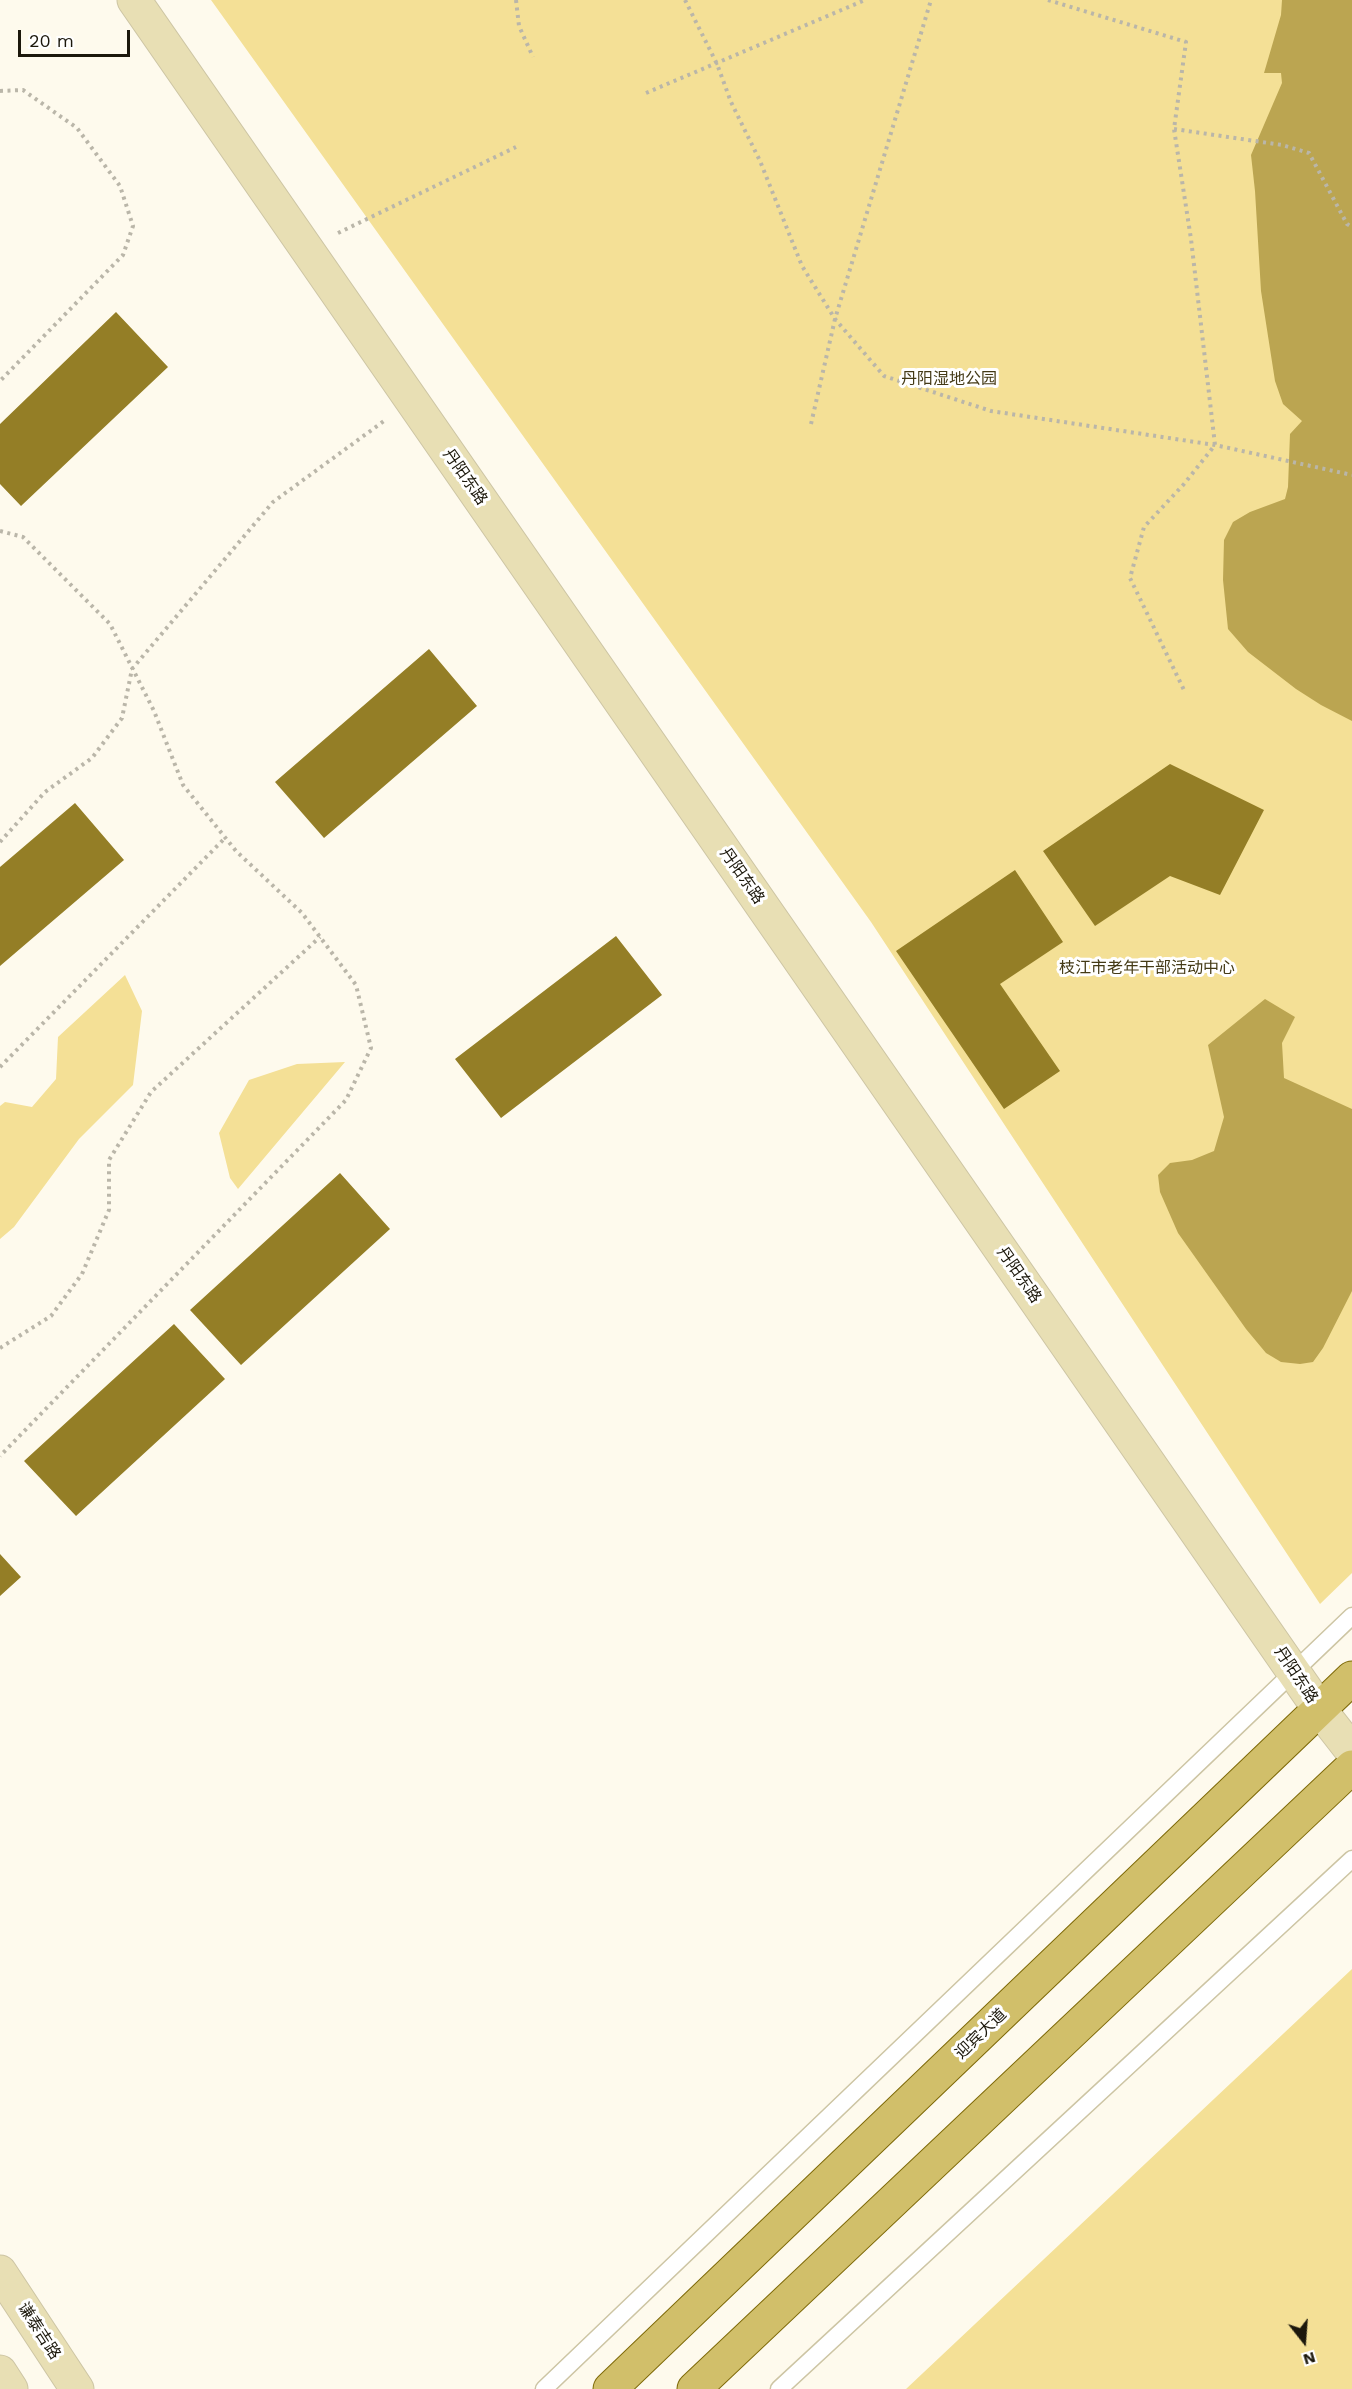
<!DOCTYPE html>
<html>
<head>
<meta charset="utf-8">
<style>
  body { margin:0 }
  #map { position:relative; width:1352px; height:2389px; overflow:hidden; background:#fefaed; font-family:"Work Sans",sans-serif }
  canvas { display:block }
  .north { position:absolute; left:1274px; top:2311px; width:60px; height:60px; -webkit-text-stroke:4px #fff; paint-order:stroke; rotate:163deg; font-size:16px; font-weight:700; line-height:24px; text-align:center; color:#1c180c }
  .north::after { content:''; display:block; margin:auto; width:21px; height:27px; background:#1c180c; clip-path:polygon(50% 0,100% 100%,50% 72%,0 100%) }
  .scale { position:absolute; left:18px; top:30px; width:112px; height:27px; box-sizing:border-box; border:3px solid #1c180c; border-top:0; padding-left:8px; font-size:18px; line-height:21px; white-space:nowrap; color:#1c180c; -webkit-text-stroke:4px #fff; paint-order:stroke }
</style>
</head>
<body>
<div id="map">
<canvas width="1352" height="2389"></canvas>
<div class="north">N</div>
<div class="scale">20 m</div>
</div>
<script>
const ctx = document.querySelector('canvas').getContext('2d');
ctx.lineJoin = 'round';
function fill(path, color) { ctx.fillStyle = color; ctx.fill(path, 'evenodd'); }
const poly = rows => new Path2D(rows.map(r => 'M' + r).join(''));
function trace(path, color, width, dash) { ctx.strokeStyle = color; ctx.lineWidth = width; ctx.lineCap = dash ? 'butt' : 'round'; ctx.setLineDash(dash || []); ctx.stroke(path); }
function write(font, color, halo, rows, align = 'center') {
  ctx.font = font + ' "Work Sans","Noto Sans SC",sans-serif'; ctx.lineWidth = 6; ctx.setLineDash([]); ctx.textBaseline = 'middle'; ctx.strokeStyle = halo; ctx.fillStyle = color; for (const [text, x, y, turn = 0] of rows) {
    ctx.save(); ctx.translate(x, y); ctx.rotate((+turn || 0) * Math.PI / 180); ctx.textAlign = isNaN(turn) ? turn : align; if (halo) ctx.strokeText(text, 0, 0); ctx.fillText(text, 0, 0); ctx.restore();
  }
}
fill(poly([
  [211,0,1352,0,1352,1573,1320,1604,871,922],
  [125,975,142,1011,133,1085,79,1139,14,1227,0,1239,0,1106,5,1102,32,1107,56,1079,58,1037],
  [345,1062,238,1189,230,1178,219,1133,249,1080,297,1064],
  [1352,1969,1352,2389,906,2389]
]), '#f4e096');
fill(poly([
  [1282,0,1352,0,1352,721,1321,705,1296,689,1248,652,1228,629,1223,580,1224,540,1233,522,1250,512,1285,499,1288,487,1290,434,1302,421,1283,404,1275,381,1261,291,1255,191,1251,155,1282,83,1281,73,1264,73,1281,15],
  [1265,999,1295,1017,1282,1043,1284,1078,1352,1109,1352,1291,1323,1348,1313,1362,1300,1364,1281,1362,1266,1353,1246,1329,1178,1233,1160,1192,1158,1175,1170,1163,1192,1160,1214,1151,1224,1117,1208,1045]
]), '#bba551');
fill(poly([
  [116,312,168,367,21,506,0,484,0,424],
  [429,649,477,706,324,838,275,782],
  [1170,764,1264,810,1220,895,1170,876,1095,926,1043,851],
  [75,803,124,860,0,966,0,867],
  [1015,870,1063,942,1000,984,1060,1071,1004,1109,896,951],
  [616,936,662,995,501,1118,455,1059],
  [340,1173,390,1229,241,1365,190,1310],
  [174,1324,225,1379,76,1516,24,1461],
  [0,1554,21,1577,0,1596]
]), '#947e26');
const lane = poly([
  [544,2389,1352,1616],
  [779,2389,1352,1859]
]);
const secondary = poly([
  [134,0,1320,1710,1352,1751],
  [0,2272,77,2389],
  [0,2372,11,2389]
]);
const primary = poly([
  [610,2389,1352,1678],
  [694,2389,1352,1767]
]);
trace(lane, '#cdc5a4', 19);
trace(secondary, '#cdc5a4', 35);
trace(primary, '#7e6908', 35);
trace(poly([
  [516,0,519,26,533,57],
  [685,0,717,64,731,102,760,161,802,266,835,319,884,376,991,411,1215,445,1352,475],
  [1048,0,1186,42,1174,129,1191,239,1215,445,1184,484,1144,527,1130,578,1184,690],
  [0,91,23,90,77,128,120,186,133,226,123,255,0,381],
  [646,93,865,0],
  [1174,129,1282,145,1309,153,1347,224,1352,227],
  [338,233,516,147],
  [811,424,835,319,931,0],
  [0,531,23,537,110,624,154,711,183,785,236,851,302,913,356,985,371,1048,346,1100,0,1456],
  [0,842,45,792,92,758,122,718,132,669,273,502,384,421],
  [0,1067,225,838],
  [0,1348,51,1316,82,1274,109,1210,109,1160,151,1092,320,937]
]), '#bab6a9', 4, [3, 4.5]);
trace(lane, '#fff', 16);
trace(secondary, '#e8dfb4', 33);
trace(primary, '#d1bf6a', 33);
write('16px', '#443a16', '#fff', [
  ["丹阳湿地公园",949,379],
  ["枝江市老年干部活动中心",1147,968]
]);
write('16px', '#1c180c', '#fff', [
  ["丹阳东路",465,477,55],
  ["丹阳东路",742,876,55],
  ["丹阳东路",1019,1275,55],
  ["丹阳东路",1296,1675,56],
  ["迎宾大道",981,2034,-44],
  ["谦泰吉路",39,2331,57]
]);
</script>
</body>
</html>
